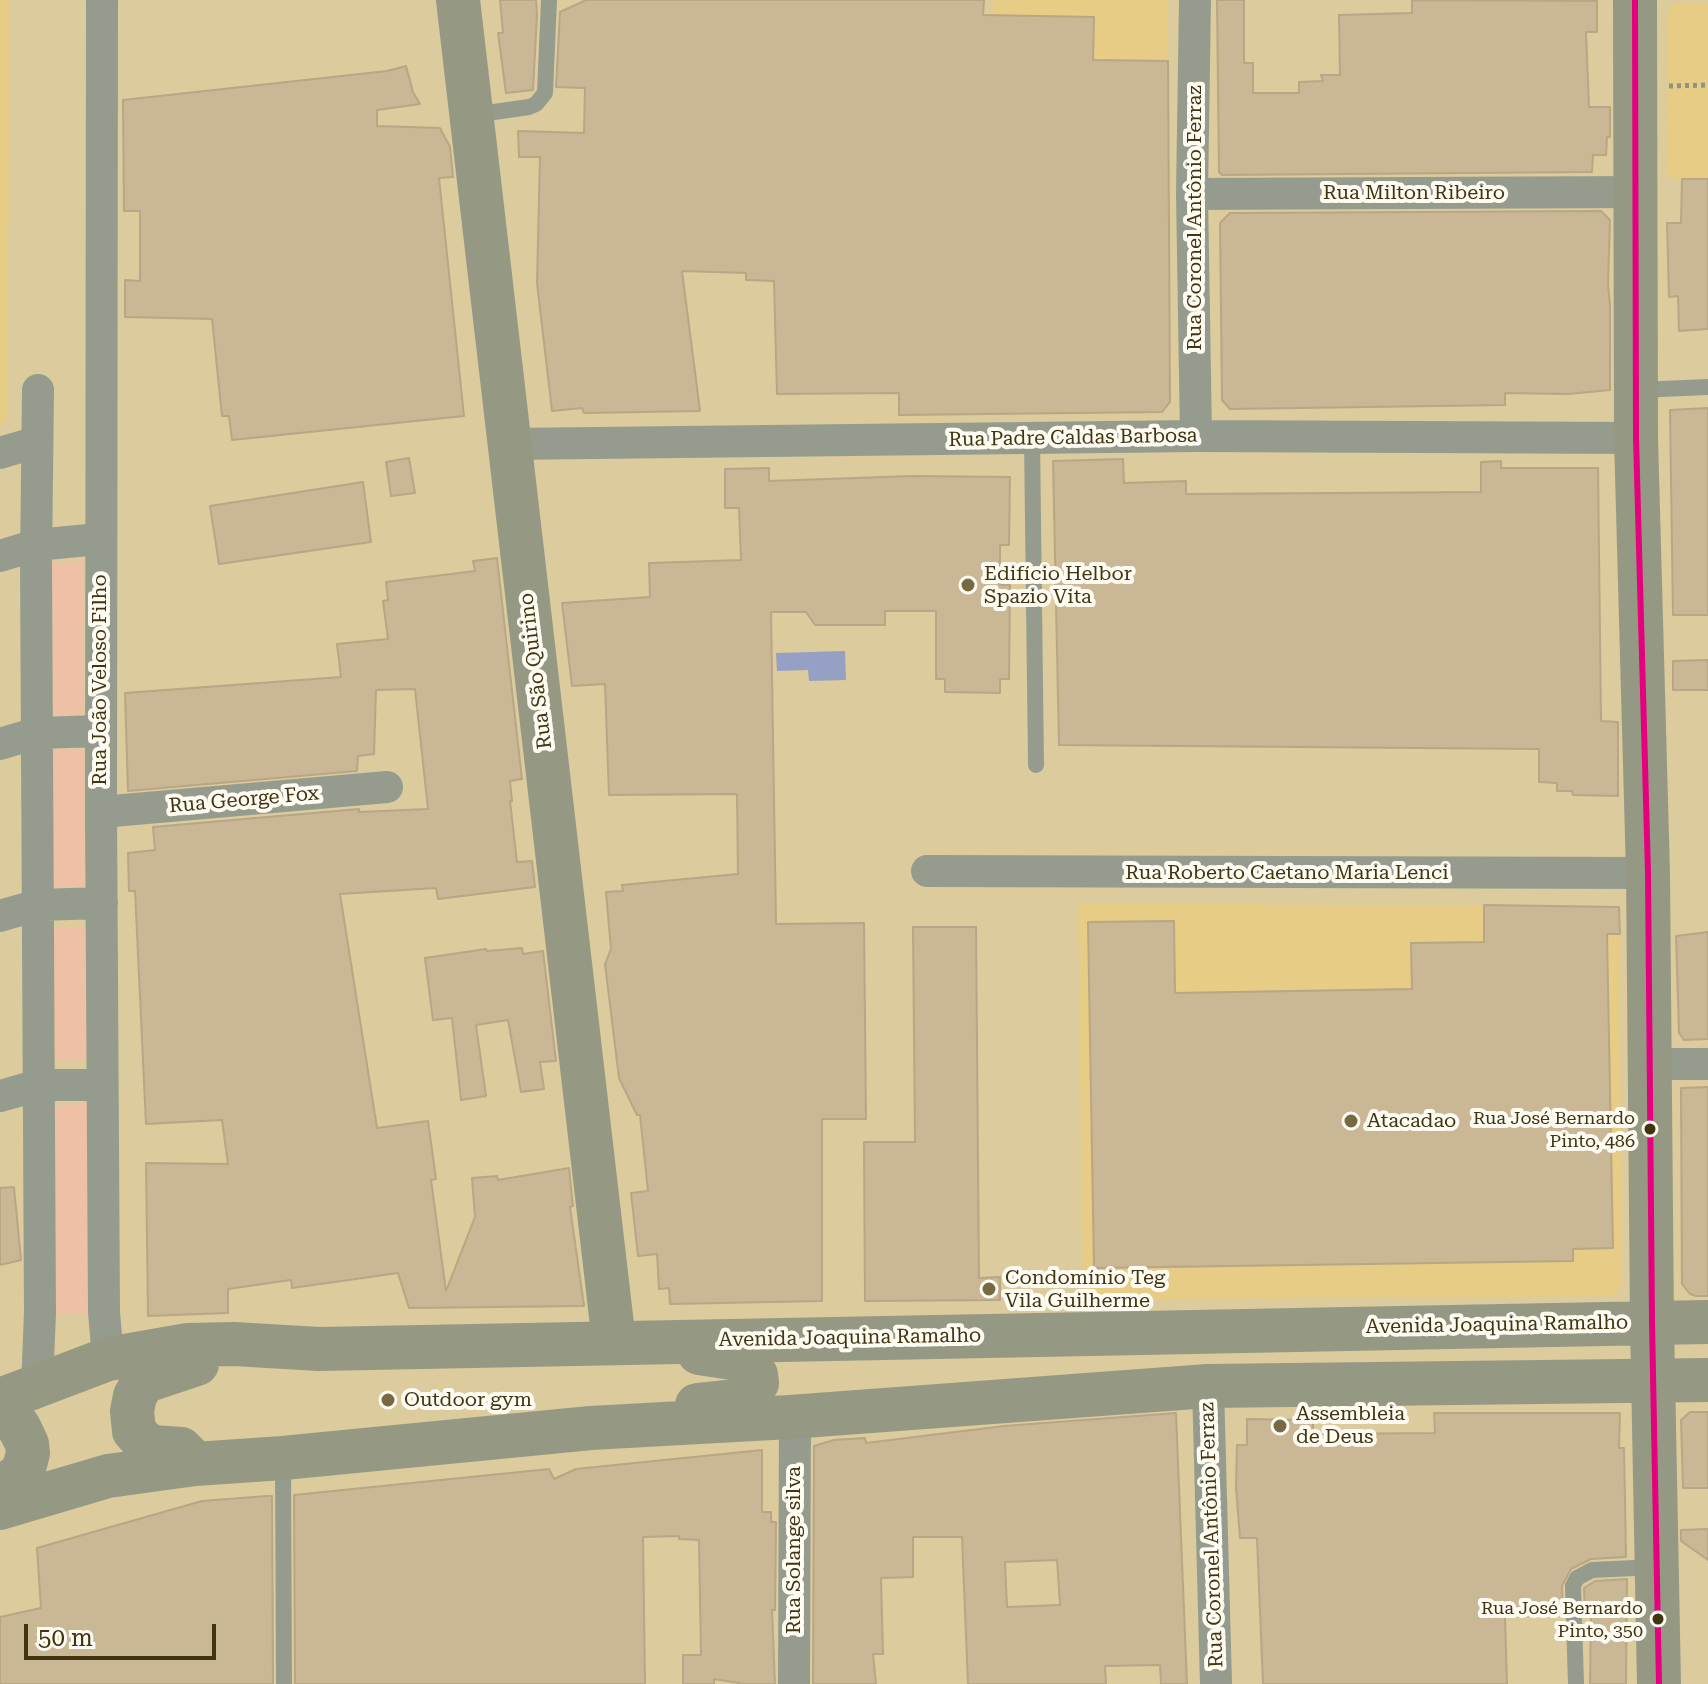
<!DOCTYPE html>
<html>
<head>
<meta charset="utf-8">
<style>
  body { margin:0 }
  #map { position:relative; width:1708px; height:1684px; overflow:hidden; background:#dccb9d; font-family:"Roboto Serif",serif }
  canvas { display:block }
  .scale { position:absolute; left:24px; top:1624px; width:192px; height:36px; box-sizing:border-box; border:4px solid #413511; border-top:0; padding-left:10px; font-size:24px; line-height:28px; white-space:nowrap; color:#413511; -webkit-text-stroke:6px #fefbf3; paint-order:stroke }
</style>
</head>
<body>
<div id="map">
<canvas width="1708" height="1684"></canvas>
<div class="scale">50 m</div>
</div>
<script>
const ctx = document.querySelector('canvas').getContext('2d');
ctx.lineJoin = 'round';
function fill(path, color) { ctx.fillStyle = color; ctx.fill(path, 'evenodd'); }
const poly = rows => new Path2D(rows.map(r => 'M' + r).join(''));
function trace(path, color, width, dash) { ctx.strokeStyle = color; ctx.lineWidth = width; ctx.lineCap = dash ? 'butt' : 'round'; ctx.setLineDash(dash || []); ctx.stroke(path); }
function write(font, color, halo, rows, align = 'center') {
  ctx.font = font + ' "Roboto Serif",serif'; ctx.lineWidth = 8; ctx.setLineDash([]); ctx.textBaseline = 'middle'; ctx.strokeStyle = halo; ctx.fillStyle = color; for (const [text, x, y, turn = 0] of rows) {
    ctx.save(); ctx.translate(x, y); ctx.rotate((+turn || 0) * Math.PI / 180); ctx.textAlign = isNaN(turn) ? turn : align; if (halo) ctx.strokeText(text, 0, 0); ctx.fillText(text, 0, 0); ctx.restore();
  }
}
fill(poly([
  [0,0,10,0,7,416,0,425],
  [993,0,1168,0,1167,71,1092,70,1094,17,992,16],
  [1676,3,1708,3,1708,179,1667,178,1668,13,1671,5],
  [1078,903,1619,907,1622,1286,1613,1296,1083,1300]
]), '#e6cc84');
fill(poly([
  [83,562,84,716,53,717,52,563],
  [53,749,84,749,85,886,53,887],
  [53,928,85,928,87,1059,55,1059],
  [87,1104,88,1313,56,1313,56,1105]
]), '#eec0a5');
fill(poly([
  [845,651,846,680,809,681,808,670,777,671,776,653]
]), '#96a0c4');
const building = poly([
  [500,0,536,0,537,14,533,90,506,93,498,33,503,33,500,0],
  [586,0,984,0,983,15,1094,17,1093,60,1168,61,1170,402,1162,412,899,415,899,393,777,394,774,281,746,280,746,273,682,271,700,411,584,413,582,408,552,411,537,283,540,157,519,157,518,131,584,133,585,88,556,87,560,12,586,0],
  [1217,0,1244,0,1244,63,1253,63,1253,93,1299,93,1299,82,1323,81,1321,75,1340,75,1339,15,1412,13,1412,0,1597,1,1597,32,1586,32,1589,107,1610,107,1610,137,1607,137,1606,155,1593,155,1592,172,1222,175,1219,172,1217,0],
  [406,66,413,92,420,104,377,110,377,126,440,128,450,147,453,177,439,178,464,416,232,440,229,416,222,416,212,319,125,317,125,280,140,281,140,211,124,211,123,100,387,71,406,66],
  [1682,179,1708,179,1708,329,1679,331,1678,296,1669,297,1667,223,1681,223,1682,179],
  [1601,211,1610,220,1608,285,1610,305,1610,390,1568,394,1505,393,1505,405,1230,409,1222,400,1220,223,1230,213,1601,211],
  [1708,408,1708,615,1673,615,1670,410,1708,408],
  [409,458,415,493,391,496,386,462,409,458],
  [1123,459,1124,483,1186,481,1186,494,1481,492,1481,462,1501,461,1501,468,1598,468,1601,721,1618,722,1618,796,1573,795,1572,791,1557,791,1557,783,1539,782,1539,749,1059,745,1053,461,1123,459],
  [769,468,769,481,912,476,1010,477,1009,545,1000,545,1000,585,1010,585,1009,679,1000,679,1000,693,945,692,945,679,936,679,936,611,885,611,885,625,815,625,806,612,771,612,776,924,864,923,866,1119,822,1119,822,1301,670,1304,669,1288,659,1289,657,1254,638,1256,631,1193,648,1191,640,1115,637,1115,619,1078,605,964,611,949,606,892,623,891,622,885,738,874,737,794,609,795,605,684,572,686,562,603,650,597,649,563,741,560,739,508,725,508,725,469,769,468],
  [363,482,371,542,219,564,210,506,363,482],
  [497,558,522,779,510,781,512,801,510,801,517,862,532,861,535,887,438,899,436,888,340,894,377,1128,428,1121,436,1179,431,1180,446,1291,475,1217,472,1178,497,1176,498,1180,569,1168,573,1206,570,1207,584,1306,409,1308,398,1273,292,1288,291,1280,228,1289,228,1313,148,1316,146,1163,228,1164,222,1120,146,1124,135,891,129,891,128,853,155,850,153,827,359,809,359,812,428,809,415,689,376,690,374,754,358,756,357,771,128,791,125,693,341,677,337,644,388,639,383,601,388,600,386,582,475,571,473,561,497,558],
  [1708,660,1708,690,1673,690,1673,661,1708,660],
  [1484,905,1619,907,1620,934,1607,934,1613,1248,1573,1249,1573,1261,1094,1268,1088,922,1174,921,1175,993,1412,989,1411,943,1484,942,1484,905],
  [913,927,976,927,979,1278,1000,1277,1000,1300,865,1301,864,1142,915,1142,913,927],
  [1708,932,1708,1039,1684,1040,1679,1033,1676,936,1708,932],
  [522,948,523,954,543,951,556,1061,540,1062,544,1089,521,1092,508,1020,476,1025,486,1096,461,1100,452,1018,433,1020,425,958,486,949,487,951,522,948],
  [1708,1087,1708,1296,1696,1296,1690,1294,1682,1284,1681,1088,1708,1087],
  [14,1187,21,1260,0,1265,0,1188,14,1187],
  [1690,1412,1708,1412,1708,1488,1683,1488,1681,1420,1690,1412],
  [1176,1413,1187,1684,1161,1684,1160,1665,1105,1666,1106,1684,968,1684,962,1537,913,1537,913,1577,881,1578,883,1654,873,1654,876,1684,813,1684,814,1446,834,1440,865,1438,866,1443,1004,1426,1176,1413],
  [1057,1560,1060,1605,1007,1607,1005,1562,1057,1560],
  [1434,1413,1620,1413,1619,1448,1624,1448,1626,1557,1591,1559,1571,1569,1562,1586,1563,1615,1505,1617,1507,1684,1263,1684,1257,1538,1240,1538,1236,1488,1237,1445,1247,1445,1247,1419,1313,1420,1313,1434,1435,1433,1434,1413],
  [762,1450,762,1512,771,1512,771,1522,776,1522,775,1610,772,1610,775,1684,745,1684,714,1679,714,1684,683,1684,683,1655,701,1655,699,1540,679,1539,679,1536,643,1537,645,1684,295,1684,294,1495,549,1469,554,1479,576,1469,762,1450],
  [267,1496,272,1496,273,1684,0,1684,0,1617,41,1608,37,1548,202,1501,267,1496],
  [1708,1529,1708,1560,1681,1541,1681,1530,1708,1529],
  [1627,1579,1626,1684,1590,1684,1591,1614,1585,1615,1584,1588,1595,1581,1627,1579]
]);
fill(building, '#c9b795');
trace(building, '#b8a684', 2);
trace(poly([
  [1669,86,1708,85]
]), '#929280', 5, [4, 4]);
trace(poly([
  [473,115,529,107,536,104,545,93,549,0],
  [1638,390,1708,387],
  [1032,438,1036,765],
  [283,1462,284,1684],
  [1576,1684,1573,1586,1577,1578,1592,1570,1656,1567]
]), '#959c8e', 16);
trace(poly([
  [102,0,101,812,104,1312,108,1359],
  [1195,0,1192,194,1196,436],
  [1192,194,1636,192],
  [509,444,1196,436,1636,438],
  [0,453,37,442],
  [0,556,36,545,99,539],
  [0,744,37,733,101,731],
  [101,812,387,787],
  [927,871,1648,873],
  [0,916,38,905,102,903],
  [1649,1064,1708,1064],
  [0,1096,39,1085,102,1085],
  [37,1386,40,1313,36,563,38,390],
  [1208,1386,1216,1684],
  [794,1684,795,1416]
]), '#959c8e', 32);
trace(poly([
  [458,0,614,1342],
  [1635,0,1636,438,1648,873,1652,1322,1659,1684],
  [0,1400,108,1359,188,1345,234,1344,319,1349,1708,1322],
  [697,1405,734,1401,746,1395,757,1383,756,1375,739,1359,699,1353],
  [0,1416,4,1415,19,1427,27,1444,28,1453,25,1465,19,1476,0,1487],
  [193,1461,181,1449,153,1447,144,1442,134,1431,132,1411,135,1396,143,1382,197,1364],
  [0,1508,108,1476,195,1464,283,1458,591,1428,790,1417,1208,1386,1708,1380]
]), '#959984', 44);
trace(poly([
  [1635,0,1636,438,1648,873,1652,1322,1659,1684]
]), '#e5007d', 6);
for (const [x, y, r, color] of [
  [968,585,8,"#776a42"],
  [1351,1121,8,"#776a42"],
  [1650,1129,7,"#413511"],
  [989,1289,8,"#776a42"],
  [388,1400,8,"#776a42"],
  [1280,1426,8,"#776a42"],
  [1658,1619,7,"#413511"]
]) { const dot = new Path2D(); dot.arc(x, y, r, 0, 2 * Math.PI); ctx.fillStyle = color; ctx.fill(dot); trace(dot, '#fefbf3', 3); }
write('18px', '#413511', '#fefbf3', [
  ["Rua José Bernardo",1635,1119],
  ["Pinto, 486",1635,1142],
  ["Rua José Bernardo",1643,1609],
  ["Pinto, 350",1643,1632]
], 'right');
write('20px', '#413511', '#fefbf3', [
  ["Rua Milton Ribeiro",1414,193],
  ["Rua Coronel Antônio Ferraz",1195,218,-90],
  ["Rua Padre Caldas Barbosa",1073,438,-1],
  ["Rua São Quirino",536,671,-97],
  ["Rua João Veloso Filho",100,680,-90],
  ["Rua George Fox",244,800,-5],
  ["Rua Roberto Caetano Maria Lenci",1287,873],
  ["Avenida Joaquina Ramalho",1497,1325,-1],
  ["Avenida Joaquina Ramalho",850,1338,-1],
  ["Rua Coronel Antônio Ferraz",1212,1535,-92],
  ["Rua Solange silva",794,1550,-90]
]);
write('20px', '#413511', '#fefbf3', [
  ["Edifício Helbor",984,574],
  ["Spazio Vita",984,597],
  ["Atacadao",1367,1121],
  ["Condomínio Teg",1005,1278],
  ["Vila Guilherme",1005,1301],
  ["Outdoor gym",404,1400],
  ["Assembleia",1296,1414],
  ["de Deus",1296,1437]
], 'left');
</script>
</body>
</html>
